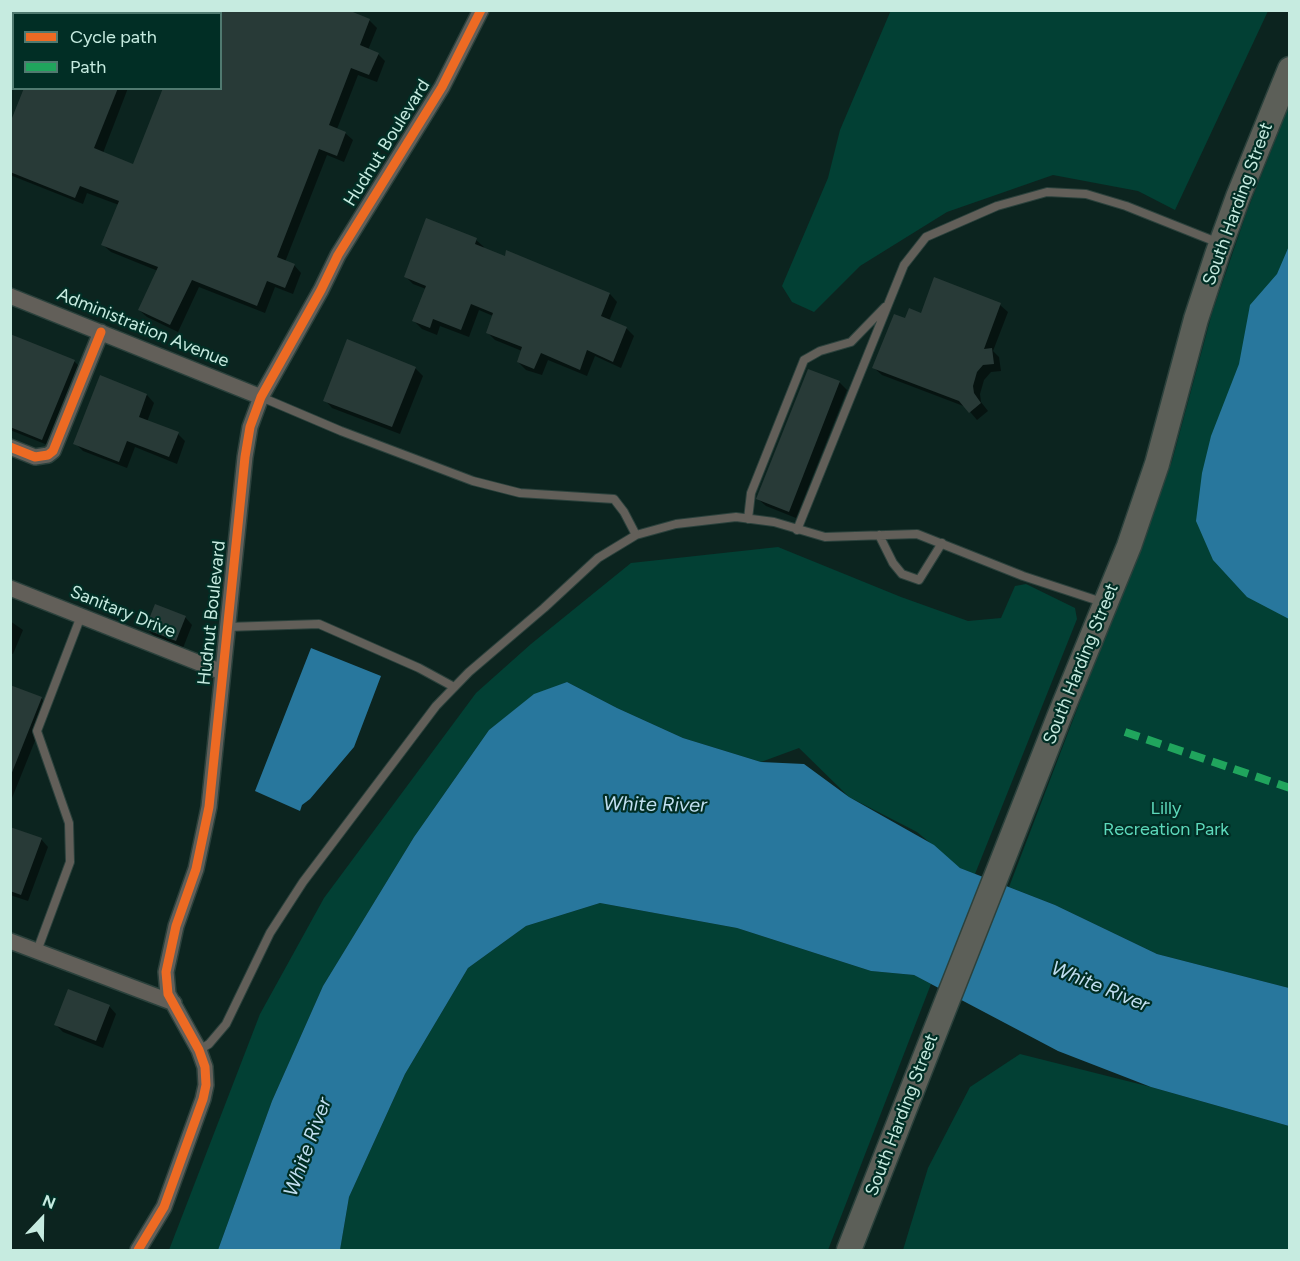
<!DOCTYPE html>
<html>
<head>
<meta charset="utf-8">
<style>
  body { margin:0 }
  #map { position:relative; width:1300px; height:1261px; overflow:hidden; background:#0c241f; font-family:Figtree,sans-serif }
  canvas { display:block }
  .frame { position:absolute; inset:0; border:12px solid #c6ebe0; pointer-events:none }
  .legend { position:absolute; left:12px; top:12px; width:210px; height:78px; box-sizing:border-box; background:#012e25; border:2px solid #507a70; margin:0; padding:8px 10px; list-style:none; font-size:18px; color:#c6ebe0 }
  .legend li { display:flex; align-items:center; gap:12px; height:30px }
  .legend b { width:30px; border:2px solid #507a70 }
  .north { position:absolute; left:12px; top:1189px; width:60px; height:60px; -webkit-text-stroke:4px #012e25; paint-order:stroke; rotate:22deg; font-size:16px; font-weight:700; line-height:24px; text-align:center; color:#c6ebe0 }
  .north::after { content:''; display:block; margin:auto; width:21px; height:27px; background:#c6ebe0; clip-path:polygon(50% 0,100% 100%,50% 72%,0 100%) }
</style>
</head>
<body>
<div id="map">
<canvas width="1300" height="1261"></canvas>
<div class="frame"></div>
<ul class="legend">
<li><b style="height:8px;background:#ed6a23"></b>Cycle path</li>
<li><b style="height:8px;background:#20a55d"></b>Path</li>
</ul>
<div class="north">N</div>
</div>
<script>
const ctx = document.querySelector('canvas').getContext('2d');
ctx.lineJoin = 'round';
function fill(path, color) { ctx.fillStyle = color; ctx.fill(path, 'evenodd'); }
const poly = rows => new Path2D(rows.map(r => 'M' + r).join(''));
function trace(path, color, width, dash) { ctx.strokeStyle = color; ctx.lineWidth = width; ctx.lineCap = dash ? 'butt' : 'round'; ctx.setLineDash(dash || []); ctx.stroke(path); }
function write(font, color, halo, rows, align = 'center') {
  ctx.font = font + ' Figtree,sans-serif'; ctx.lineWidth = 4.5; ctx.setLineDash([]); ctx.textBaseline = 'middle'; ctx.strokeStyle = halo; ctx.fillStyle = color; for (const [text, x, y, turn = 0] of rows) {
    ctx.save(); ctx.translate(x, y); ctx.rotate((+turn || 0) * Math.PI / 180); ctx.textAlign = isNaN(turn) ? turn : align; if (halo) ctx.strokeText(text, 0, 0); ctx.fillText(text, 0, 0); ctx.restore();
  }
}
fill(poly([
  [891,10,1268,10,1268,11,1175,210,1138,191,1053,175,947,212,860,266,814,312,792,302,782,286,828,178,840,130],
  [1289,106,1289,988,1157,954,1055,905,1009,887,1172,461,1212,313,1247,211],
  [778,547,901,597,968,621,1001,618,1015,586,1026,584,1075,608,1077,619,975,874,960,868,917,832,849,797,799,748,761,762,683,738,617,708,567,682,534,695,489,730,414,837,323,986,272,1101,218,1250,169,1250,260,1014,324,898,476,693,531,644,631,563],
  [600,903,737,928,871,971,914,975,931,984,828,1250,340,1250,349,1197,405,1074,468,968,526,926],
  [1020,1054,1151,1087,1289,1126,1289,1250,903,1250,928,1168,970,1087]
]), '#024034');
fill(poly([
  [1289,246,1289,619,1247,597,1213,560,1196,521,1202,473,1211,436,1239,364,1250,305,1277,274],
  [311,648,381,676,354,747,310,799,302,805,300,811,255,791],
  [567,682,617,708,683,738,761,762,804,764,849,797,934,845,960,868,1055,905,1157,954,1289,988,1289,1126,1151,1087,1058,1051,914,975,871,971,737,928,600,903,526,926,468,968,405,1074,349,1197,340,1250,218,1250,272,1101,323,986,414,837,489,730,534,694]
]), '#28779d');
fill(poly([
  [56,10,159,10,158,14,55,14],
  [195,10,344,10,369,20,377,28,368,50,378,54,385,61,377,82,358,75,337,129,345,133,353,140,344,162,327,155,285,262,294,265,301,273,293,294,275,287,265,313,199,287,178,332,147,317,139,310,158,271,111,252,103,245,119,205,87,193,83,204,10,175,10,127,26,88,128,88,103,153,134,166,220,88,220,14,194,14],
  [476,240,484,247,483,249,506,258,507,253,610,294,617,302,609,321,626,328,634,336,621,368,595,356,587,376,548,360,542,375,526,370,518,362,522,351,495,340,488,333,493,316,479,310,469,337,440,326,437,335,422,329,414,321,426,289,413,284,406,277],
  [1000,305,1008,312,993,351,999,357,1001,371,991,372,984,380,980,394,981,402,988,411,977,420,966,407,882,375,874,368,906,320,922,315],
  [10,335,74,361,81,368,50,446,10,430],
  [415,368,423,376,400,434,332,408,325,400],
  [839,382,847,390,796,518,766,506,758,499],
  [147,395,154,403,147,422,178,434,185,441,177,464,135,447,127,468,83,451,75,443],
  [185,617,192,625,183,648,154,636,147,629],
  [10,621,23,630,13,654,10,653],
  [10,687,41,698,49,706,10,803],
  [10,828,41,839,48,847,28,901,10,895],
  [109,1006,116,1014,103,1048,63,1032,56,1025]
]), '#0007');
fill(poly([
  [220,10,348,10,370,19,360,45,379,53,369,75,351,68,329,125,346,132,337,156,319,149,277,257,295,264,285,288,267,281,257,306,192,280,170,325,138,310,158,267,101,245,119,201,80,186,75,198,10,172,10,123,24,88,118,88,94,148,133,164,163,88,220,88],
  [426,218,477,238,475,244,505,256,506,250,610,293,601,316,627,327,613,362,587,350,580,370,541,353,534,369,517,362,522,347,486,333,493,313,471,304,461,330,433,319,430,328,412,321,426,286,404,277],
  [934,277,1001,303,984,349,992,348,994,364,983,365,977,372,973,386,974,393,981,403,969,413,959,401,872,368,894,314,905,318,909,308,921,313],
  [10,334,75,360,42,440,10,427],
  [347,339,416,367,392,427,323,401],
  [808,369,840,381,789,512,756,499],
  [100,375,147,394,139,417,179,432,169,457,127,441,119,462,73,444],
  [155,604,186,616,176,641,145,629],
  [10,685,42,697,11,775,10,775],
  [10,827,42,838,21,895,10,891],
  [68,989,110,1005,96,1041,54,1025]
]), '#283a37');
const lane = poly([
  [261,397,341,431,473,481,520,493,614,499,624,512,636,535,676,524,736,517,774,522,825,537,917,534,1023,576,1102,602],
  [748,519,751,493,804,360,820,351,851,342,885,307],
  [797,530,904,265,926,237,997,206,1047,192,1086,194,1126,206,1219,243],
  [879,535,893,563,902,574,919,580,942,543],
  [227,627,319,624,419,668,454,687],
  [37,951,70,862,69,823,37,731,81,616],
  [199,1050,209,1044,226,1024,270,933,303,882,436,706,469,672,544,608,598,558,636,535]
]);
const street = poly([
  [24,14,26,10],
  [10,47,14,40],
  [10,296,261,397],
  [10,447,35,457,48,455,53,451,101,332],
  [10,588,222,672],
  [10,941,174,1003],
  [138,1250,164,1207,203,1099,206,1085,205,1067,199,1050,168,994,166,972,176,926,196,869,209,807,245,457,250,427,261,397,321,290,338,255,442,87,481,10]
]);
const primary = poly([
  [849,1250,1059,717,1129,546,1157,464,1196,319,1218,252,1238,197,1290,69]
]);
trace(lane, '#2b413c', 10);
trace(street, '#2b413c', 18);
trace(primary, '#2b413c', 27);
trace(lane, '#625f59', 8);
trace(street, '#625f59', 15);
trace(primary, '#5c5f58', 24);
trace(poly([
  [1125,732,1290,788]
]), '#20a55d', 8, [15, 8]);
trace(poly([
  [10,447,35,457,48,455,53,451,101,332],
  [138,1250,164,1207,203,1099,206,1085,205,1067,199,1050,168,994,166,972,176,926,196,869,209,807,245,457,250,427,261,397,321,290,338,255,442,87,481,10]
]), '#ed6a23', 9);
write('18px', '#c6ebe0', '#012e25', [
  ["Hudnut Boulevard",387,143,-58],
  ["South Harding Street",1238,204,-70],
  ["Administration Avenue",143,328,22],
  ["Sanitary Drive",123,612,22],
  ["Hudnut Boulevard",212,613,-84],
  ["South Harding Street",1081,664,-68],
  ["South Harding Street",902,1115,-69]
]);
write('18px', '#5dd9bb', '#012e25', [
  ["Lilly",1166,809],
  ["Recreation Park",1166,830]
]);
write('italic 20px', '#c1def0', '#012e25', [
  ["White River",655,805,1],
  ["White River",1100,987,22],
  ["White River",308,1147,-70]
]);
</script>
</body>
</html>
